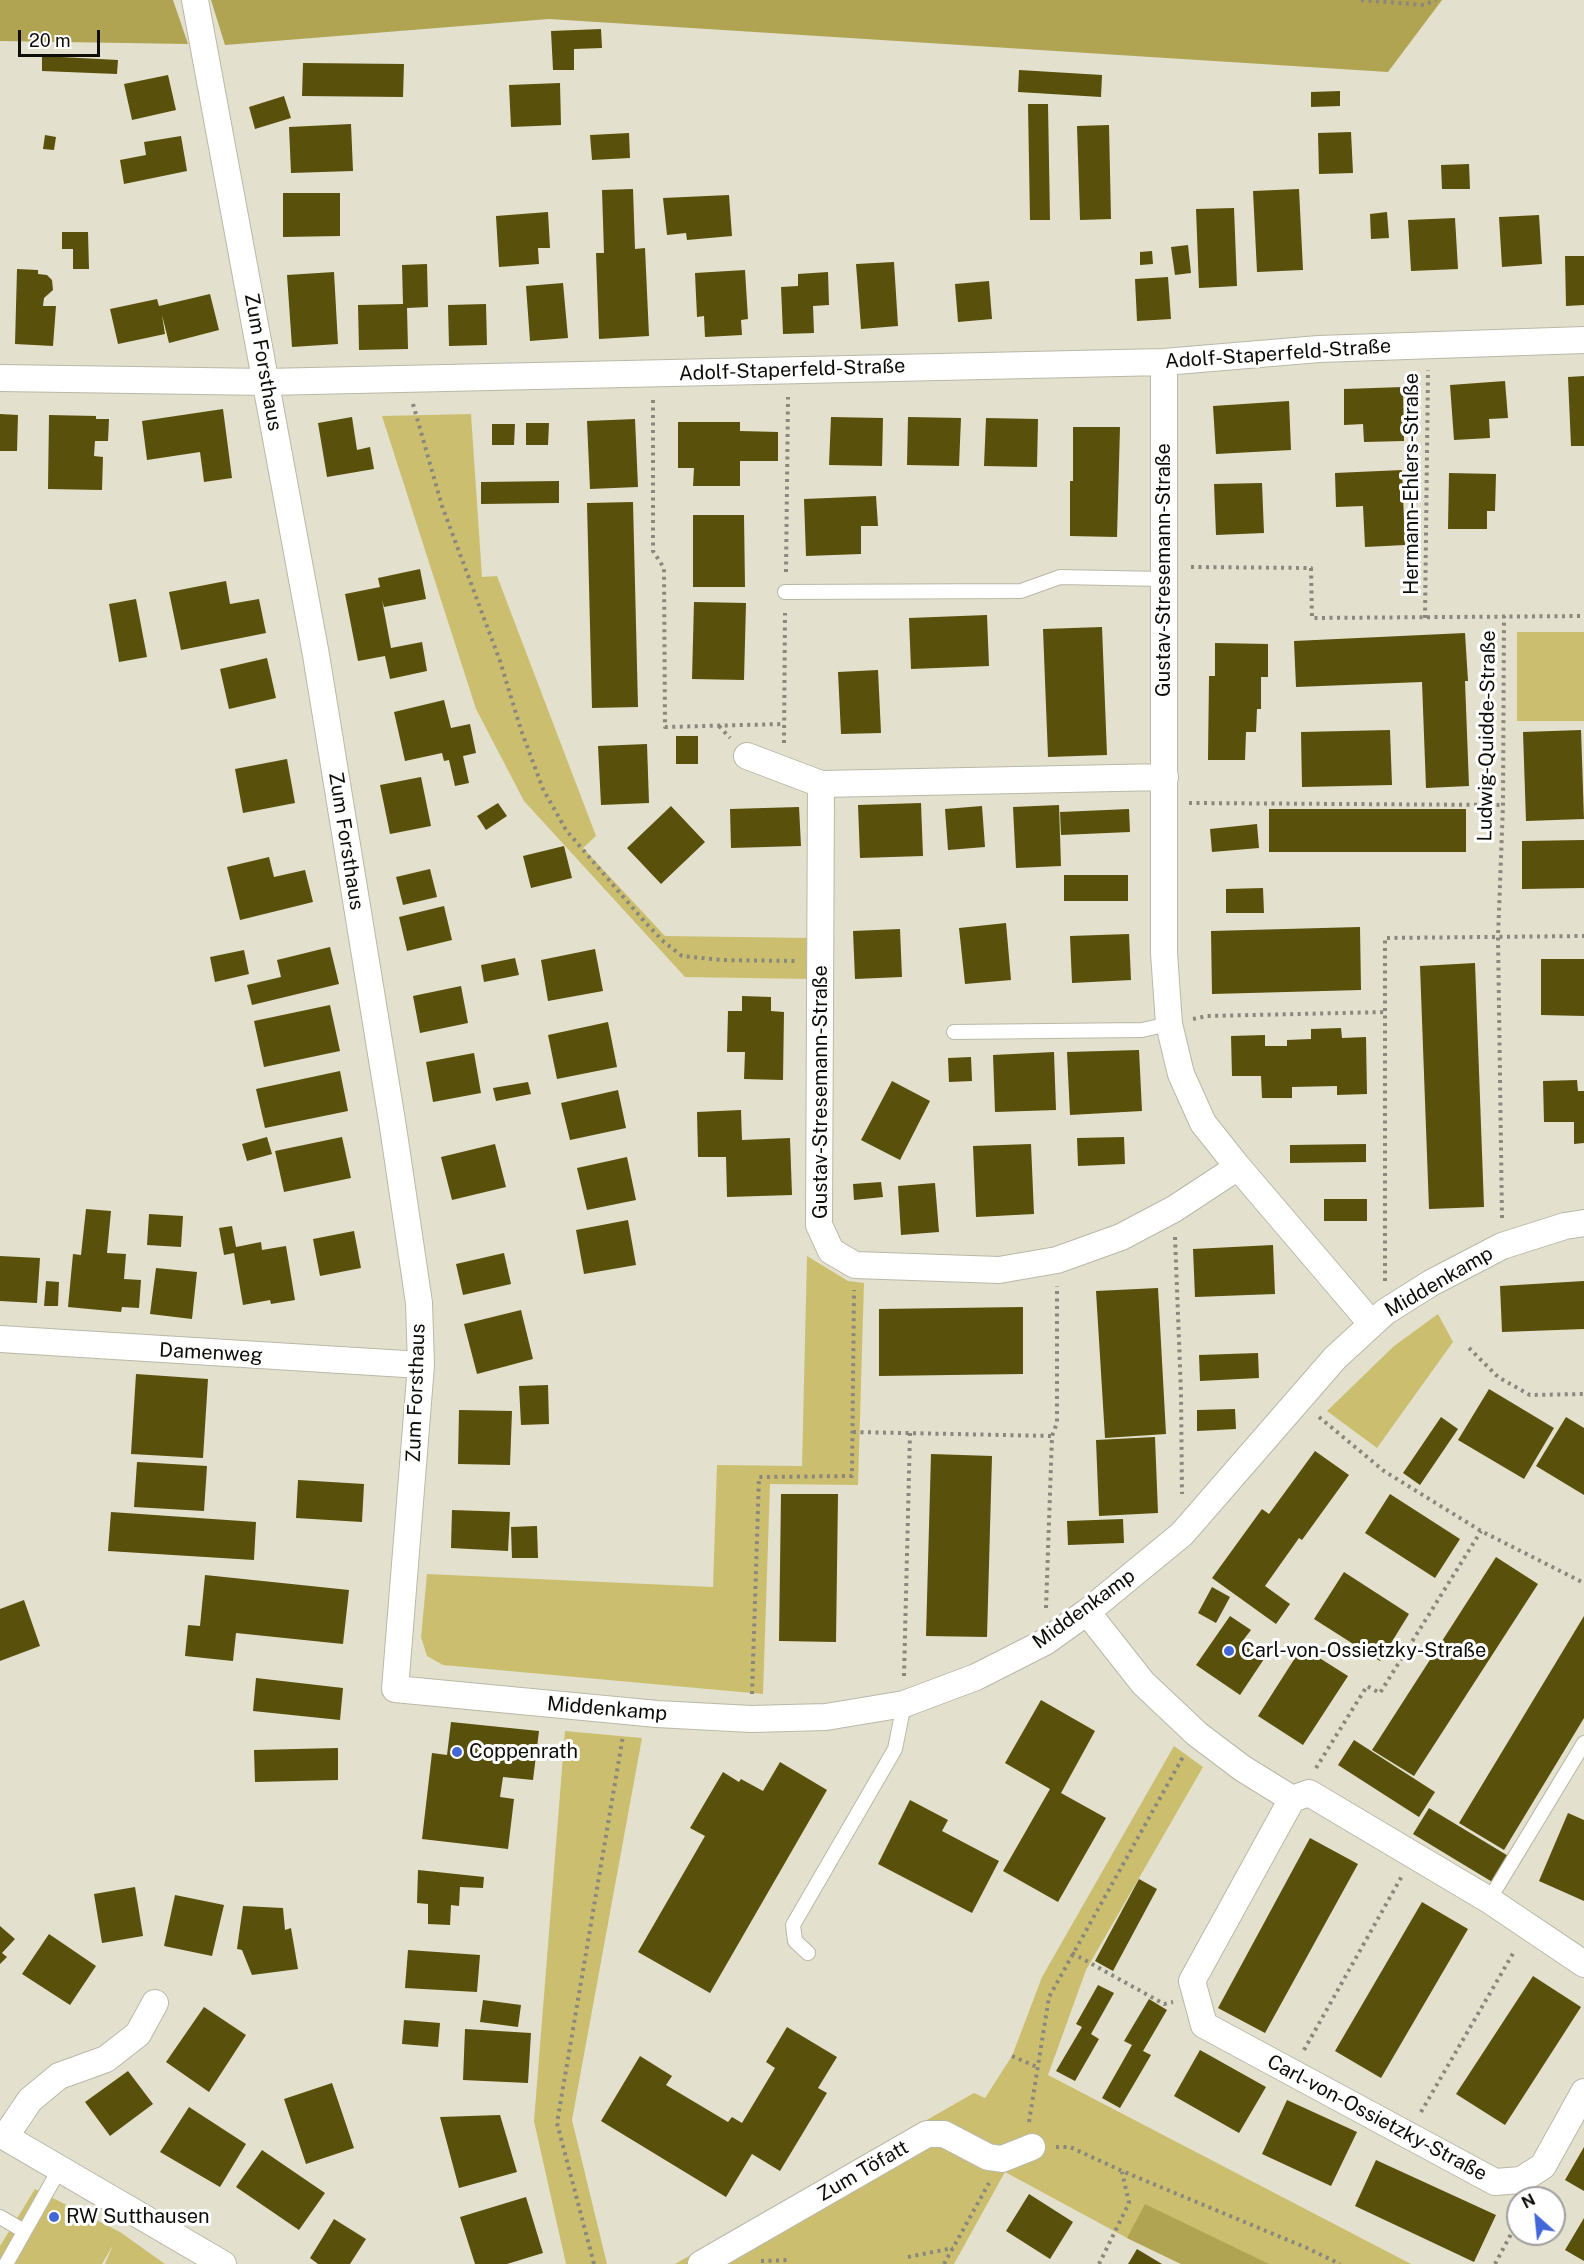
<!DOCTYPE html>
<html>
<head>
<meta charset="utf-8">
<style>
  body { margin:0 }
  #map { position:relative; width:1584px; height:2264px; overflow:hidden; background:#e3e0ce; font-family:"Public Sans",sans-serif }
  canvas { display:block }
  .north { position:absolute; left:1506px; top:2186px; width:60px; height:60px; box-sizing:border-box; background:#fff; border:2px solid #9f9e9c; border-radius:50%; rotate:333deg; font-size:16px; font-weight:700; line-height:24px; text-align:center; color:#0e0d08 }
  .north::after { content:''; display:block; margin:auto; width:21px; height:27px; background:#4267d9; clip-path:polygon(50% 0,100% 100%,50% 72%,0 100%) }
  .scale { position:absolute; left:18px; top:30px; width:82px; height:27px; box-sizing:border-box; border:3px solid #0e0d08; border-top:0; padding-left:8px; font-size:18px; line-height:21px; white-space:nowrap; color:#0e0d08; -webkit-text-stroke:4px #fff; paint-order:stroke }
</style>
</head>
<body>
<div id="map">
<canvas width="1584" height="2264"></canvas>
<div class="north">N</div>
<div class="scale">20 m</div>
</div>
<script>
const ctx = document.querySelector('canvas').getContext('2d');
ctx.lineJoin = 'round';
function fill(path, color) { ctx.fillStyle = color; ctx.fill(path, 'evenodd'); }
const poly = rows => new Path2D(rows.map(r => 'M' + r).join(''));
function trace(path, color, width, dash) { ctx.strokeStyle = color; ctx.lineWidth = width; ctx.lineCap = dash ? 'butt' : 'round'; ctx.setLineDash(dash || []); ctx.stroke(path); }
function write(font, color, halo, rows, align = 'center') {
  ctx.font = font + ' "Public Sans",sans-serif'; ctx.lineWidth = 6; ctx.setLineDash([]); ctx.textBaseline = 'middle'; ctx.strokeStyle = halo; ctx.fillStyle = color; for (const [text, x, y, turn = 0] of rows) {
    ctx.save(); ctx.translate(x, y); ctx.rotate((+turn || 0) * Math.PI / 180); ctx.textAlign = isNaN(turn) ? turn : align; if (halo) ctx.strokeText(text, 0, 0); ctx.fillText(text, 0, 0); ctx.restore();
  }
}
fill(poly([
  [471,414,482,577,497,576,596,836,583,848,665,936,811,938,810,979,685,977,524,801,476,709,382,416],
  [1517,632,1584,632,1584,721,1517,721],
  [807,1256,848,1281,864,1283,858,1485,770,1484,763,1694,443,1665,427,1656,421,1637,427,1574,713,1587,717,1465,802,1466],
  [1438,1314,1453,1342,1377,1448,1327,1411,1394,1346],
  [565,1731,642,1738,572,2120,607,2264,566,2264,534,2121],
  [1174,1746,1203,1767,1086,1970,1048,2075,1411,2264,1181,2264,1127,2238,1005,2172,954,2264,675,2264,974,2093,985,2098,1012,2056,1042,1977],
  [35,2189,120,2232,165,2264,105,2264,113,2245,102,2264,0,2264,0,2246]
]), '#cbbf6f');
fill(poly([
  [0,0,173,0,188,44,0,41],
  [211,0,1442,0,1388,72,549,19,225,45],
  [1145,2204,1269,2264,1181,2264,1127,2238]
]), '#b0a452');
fill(poly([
  [601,29,602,48,574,49,574,70,553,70,551,31],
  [42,56,118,60,117,74,42,71],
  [303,63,404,64,403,97,302,96],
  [1019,70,1102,75,1101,97,1018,92],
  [168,75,176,110,132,120,124,84],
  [560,83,561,125,511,127,509,85],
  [1340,91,1340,106,1311,107,1311,92],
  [284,96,291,118,255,129,249,107],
  [1028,104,1048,104,1050,220,1030,220],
  [351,124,353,171,291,173,289,127],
  [1109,125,1111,219,1080,220,1077,126],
  [1351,132,1353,173,1319,174,1318,133],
  [629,133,630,158,592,160,590,135],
  [45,135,56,137,54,150,43,149],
  [181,136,187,171,124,184,120,160,146,155,144,142],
  [1469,164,1470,189,1442,189,1441,165],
  [633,189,635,249,645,248,649,336,599,339,596,253,604,253,602,190],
  [1299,189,1303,270,1257,272,1253,191],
  [283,193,340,193,340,236,283,237],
  [729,195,732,236,687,240,686,233,667,235,663,198],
  [1234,208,1237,286,1199,288,1196,209],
  [548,212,550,248,538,248,539,264,499,267,496,216],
  [1387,212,1389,238,1371,239,1370,214],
  [1539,215,1542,264,1502,267,1499,217],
  [1455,218,1458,269,1411,271,1408,220],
  [62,232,88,232,89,269,73,269,73,249,62,249],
  [1188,245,1191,273,1175,275,1171,247],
  [1152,251,1153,264,1140,265,1140,252],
  [1565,256,1584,256,1584,305,1566,306],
  [894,262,898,326,861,329,856,264],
  [427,264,428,307,407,308,408,349,359,350,358,305,403,304,402,265],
  [17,269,38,270,38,274,47,275,52,280,53,290,44,298,43,306,56,306,53,346,15,344],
  [745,270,748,319,741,320,742,335,705,337,704,316,697,317,695,273],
  [334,272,338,344,292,347,287,275],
  [828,272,829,305,813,306,814,333,783,334,781,287,798,286,798,274],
  [1168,277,1171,319,1137,321,1135,279],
  [989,281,992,319,958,322,955,284],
  [563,283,568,338,530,341,526,286],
  [210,294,219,330,169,343,162,315,165,334,118,344,110,309,157,299,159,306],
  [486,304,487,345,449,346,448,305],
  [1584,376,1584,446,1571,446,1568,377],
  [1505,381,1508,418,1489,419,1490,438,1454,440,1450,385],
  [1403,387,1404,441,1364,442,1363,424,1344,425,1344,389],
  [1289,401,1291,450,1216,454,1213,406],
  [223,409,232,478,204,482,200,452,147,460,142,421],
  [0,414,18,415,17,451,0,451],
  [49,415,96,416,96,419,109,419,108,441,95,441,94,456,103,457,102,490,48,489],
  [352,417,357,450,370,447,374,469,327,477,318,423],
  [831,417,883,418,882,466,829,465],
  [908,417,961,418,959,466,907,465],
  [986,418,1038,419,1037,467,984,466],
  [635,419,638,487,590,489,587,421],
  [678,422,740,422,740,431,778,432,778,461,740,461,740,486,693,486,694,468,678,468],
  [526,423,549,423,548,445,526,445],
  [492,424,515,424,514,445,492,445],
  [1073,427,1120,427,1117,537,1070,536,1070,481,1073,481],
  [1402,470,1405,545,1365,547,1363,506,1336,507,1335,473],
  [1449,473,1496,474,1495,511,1487,511,1487,529,1448,529],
  [559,481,559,503,481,504,481,482],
  [1262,483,1264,533,1216,535,1214,484],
  [876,496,878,526,861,526,861,554,806,556,804,499],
  [633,502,638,707,592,708,587,503],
  [693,515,744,515,745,587,693,587],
  [420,569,426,599,384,607,382,600,391,648,422,642,427,671,390,679,385,656,358,661,345,594,380,587,378,578],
  [226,581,230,604,259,599,266,633,181,650,169,592],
  [136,599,147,657,119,662,109,604],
  [694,602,746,603,744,680,692,679],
  [987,615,989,666,911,669,909,618],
  [1102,627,1107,755,1048,757,1043,629],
  [1465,633,1468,681,1465,681,1469,786,1426,788,1422,682,1296,687,1294,641],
  [1215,643,1268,644,1268,677,1261,677,1261,709,1257,709,1256,732,1246,732,1245,760,1208,760,1209,676,1215,676],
  [267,658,276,698,229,709,220,669],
  [878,670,881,733,841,734,838,672],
  [444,700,451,728,470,724,476,753,463,756,469,783,455,786,449,760,444,761,442,753,405,761,394,712],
  [1390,730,1392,785,1302,787,1301,732],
  [1581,730,1584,819,1526,821,1523,732],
  [676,736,698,736,698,764,676,764],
  [647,744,649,803,601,805,598,746],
  [287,759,295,803,243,813,235,769],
  [421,777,431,826,390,834,380,785],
  [498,803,507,816,486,830,477,816],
  [921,803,923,856,860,858,858,805],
  [1059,805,1061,866,1016,868,1013,807],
  [671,806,705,842,661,884,627,848],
  [982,806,985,847,948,850,945,809],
  [799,807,801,846,731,848,730,809],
  [1129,809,1130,832,1061,835,1060,812],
  [1269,809,1466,809,1466,852,1269,852],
  [1257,824,1259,848,1212,852,1210,829],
  [1584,840,1584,888,1522,889,1522,841],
  [564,846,572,878,531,888,523,856],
  [269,857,274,877,305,870,313,902,240,920,227,867],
  [430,869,437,897,403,905,396,877],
  [1064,875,1128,875,1128,901,1064,901],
  [1263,888,1264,913,1226,913,1226,889],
  [444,906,452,940,407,951,399,917],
  [1006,923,1011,980,965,984,959,928],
  [1360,927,1361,990,1212,994,1211,931],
  [900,929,902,977,855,979,853,931],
  [1129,934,1131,980,1072,983,1070,936],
  [330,947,339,984,252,1005,247,985,281,977,277,960],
  [595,949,603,991,548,1001,541,960],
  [244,950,249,974,215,982,210,957],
  [515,958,519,975,484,982,481,965],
  [1541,959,1584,959,1584,1016,1541,1015],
  [1475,963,1484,1207,1429,1209,1420,966],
  [461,986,468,1023,420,1033,413,996],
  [742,996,771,997,771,1011,784,1012,783,1080,744,1079,745,1052,727,1052,728,1011,742,1011],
  [330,1005,340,1051,264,1067,254,1021],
  [608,1022,617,1067,557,1079,548,1035],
  [1341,1028,1342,1038,1366,1037,1367,1094,1337,1095,1337,1086,1292,1087,1292,1098,1262,1098,1261,1076,1232,1076,1231,1036,1265,1035,1265,1046,1287,1046,1287,1040,1311,1039,1311,1029],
  [1139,1050,1142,1111,1070,1115,1067,1052],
  [1054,1052,1056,1110,995,1112,993,1055],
  [474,1053,481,1093,433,1102,426,1062],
  [971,1057,972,1081,949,1082,948,1058],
  [340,1071,348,1111,265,1128,256,1089],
  [1577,1080,1578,1091,1584,1091,1584,1143,1574,1144,1574,1122,1544,1122,1543,1081],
  [892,1081,930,1101,900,1160,861,1140],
  [528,1082,531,1094,496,1101,493,1088],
  [618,1090,626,1128,570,1140,561,1103],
  [741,1110,742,1140,790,1138,792,1195,727,1197,726,1157,698,1157,697,1112],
  [267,1137,272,1154,247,1161,242,1144],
  [342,1137,351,1178,284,1192,275,1151],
  [1124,1137,1125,1164,1078,1166,1077,1138],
  [495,1144,506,1187,452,1200,441,1157],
  [1031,1144,1034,1214,976,1217,973,1146],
  [1366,1144,1366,1162,1290,1163,1290,1145],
  [627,1157,636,1200,587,1210,577,1168],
  [881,1182,883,1197,854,1200,853,1184],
  [935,1183,939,1232,901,1235,898,1186],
  [1324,1199,1367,1199,1367,1221,1324,1221],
  [86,1209,111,1211,107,1253,126,1254,124,1279,141,1280,139,1308,122,1307,121,1312,68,1307,73,1254,81,1255],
  [149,1214,183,1216,181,1247,147,1245],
  [628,1220,636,1265,584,1274,576,1230],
  [232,1226,236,1247,261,1242,262,1250,286,1246,295,1300,271,1304,270,1300,243,1305,234,1253,224,1255,219,1228],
  [354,1231,361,1268,320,1276,313,1239],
  [1273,1245,1275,1294,1195,1297,1193,1249],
  [504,1253,511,1284,463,1295,456,1264],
  [0,1256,40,1258,37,1303,0,1301],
  [156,1268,197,1272,192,1319,150,1314],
  [46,1281,59,1282,58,1306,44,1306],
  [1584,1281,1584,1329,1502,1332,1500,1286],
  [1158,1288,1166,1434,1105,1438,1096,1291],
  [1023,1307,1023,1374,879,1376,879,1309],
  [521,1310,533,1359,477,1374,464,1324],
  [1258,1353,1259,1378,1200,1381,1199,1355],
  [136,1374,208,1379,203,1458,131,1454],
  [548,1385,549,1424,521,1425,519,1386],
  [1489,1389,1554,1428,1524,1479,1458,1440],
  [1235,1409,1236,1429,1197,1431,1197,1410],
  [459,1410,512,1411,510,1465,458,1464],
  [1441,1417,1458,1429,1420,1485,1403,1473],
  [1566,1417,1584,1428,1584,1495,1536,1466],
  [1155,1437,1158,1513,1099,1516,1096,1440],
  [1315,1451,1349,1475,1302,1540,1299,1538,1265,1586,1290,1604,1276,1624,1212,1578,1262,1509,1269,1514],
  [931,1454,992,1456,987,1637,926,1636],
  [137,1462,207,1466,204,1511,134,1507],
  [298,1480,364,1484,362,1522,296,1518],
  [781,1494,838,1494,836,1642,779,1641],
  [1390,1494,1460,1539,1435,1578,1365,1533],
  [452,1510,510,1512,508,1551,451,1548],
  [111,1512,256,1522,254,1560,108,1551],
  [1123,1519,1124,1543,1068,1545,1067,1521],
  [537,1526,538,1558,512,1558,511,1527],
  [1496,1557,1538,1584,1414,1776,1372,1750],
  [1344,1572,1409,1614,1380,1661,1314,1619],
  [205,1575,349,1590,343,1644,236,1633,233,1661,185,1656,188,1625,200,1626],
  [1212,1587,1230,1597,1216,1623,1198,1613],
  [24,1600,40,1646,0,1661,0,1609],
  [1230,1616,1251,1630,1241,1643,1264,1659,1240,1695,1196,1665],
  [1584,1616,1584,1718,1504,1850,1459,1823],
  [1302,1647,1348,1676,1303,1745,1258,1716],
  [256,1678,343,1688,340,1720,253,1711],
  [1041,1700,1095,1731,1061,1793,1106,1818,1058,1902,1003,1871,1050,1789,1005,1763],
  [451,1722,539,1731,533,1780,503,1777,500,1797,514,1799,508,1849,422,1839,432,1753,447,1755],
  [1354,1740,1435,1792,1419,1817,1338,1765],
  [338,1748,338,1780,255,1782,254,1750],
  [780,1762,827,1790,710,1993,638,1952,705,1836,690,1828,723,1772,739,1782,741,1779,763,1791],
  [910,1800,948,1820,942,1831,999,1861,972,1913,878,1864],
  [1429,1808,1510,1857,1494,1883,1413,1834],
  [1568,1813,1584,1820,1584,1901,1539,1881],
  [1310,1838,1358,1864,1265,2033,1218,2008],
  [418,1870,484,1877,483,1888,460,1887,459,1906,451,1905,450,1925,428,1924,428,1904,417,1903],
  [1139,1879,1157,1889,1113,1971,1095,1961],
  [135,1887,143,1936,102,1943,94,1894],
  [175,1895,224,1905,212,1956,164,1946],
  [1422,1902,1468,1929,1381,2078,1335,2051],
  [243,1906,283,1908,285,1930,291,1928,298,1969,252,1975,242,1950,237,1949],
  [0,1926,15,1939,2,1953,7,1957,0,1964],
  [49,1934,96,1966,70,2005,22,1974],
  [408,1950,480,1955,477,1992,405,1988],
  [1533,1976,1581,2007,1505,2125,1456,2094],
  [1098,1985,1114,1993,1091,2034,1099,2039,1075,2081,1056,2071,1082,2027,1076,2024],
  [1149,1999,1167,2010,1143,2051,1151,2055,1120,2108,1102,2098,1132,2045,1124,2041],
  [483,2000,521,2005,518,2027,480,2022],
  [204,2007,246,2035,209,2092,166,2062],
  [404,2020,440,2023,438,2047,402,2044],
  [787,2027,837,2057,818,2088,827,2093,780,2171,752,2154,726,2197,601,2121,640,2056,672,2076,666,2085,728,2122,732,2117,742,2123,775,2068,766,2062],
  [465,2029,531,2033,528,2083,463,2080],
  [1200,2050,1266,2087,1239,2133,1174,2096],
  [128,2071,153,2104,110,2136,85,2102],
  [332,2083,354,2148,306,2164,284,2099],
  [1287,2100,1357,2132,1331,2186,1262,2154],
  [189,2107,246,2144,220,2187,160,2152],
  [500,2115,517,2172,459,2188,440,2117],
  [1584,2147,1584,2191,1565,2180],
  [262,2150,325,2193,299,2230,236,2187],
  [1376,2160,1496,2215,1474,2262,1355,2206],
  [1029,2194,1073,2222,1050,2259,1006,2231],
  [526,2197,543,2253,507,2264,475,2264,460,2217],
  [1584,2218,1584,2261,1565,2250],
  [334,2219,366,2239,350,2264,318,2264,310,2258],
  [1137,2249,1162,2264,1128,2264]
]), '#59500b');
const lane = poly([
  [785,592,1021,591,1060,577,1163,579],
  [954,1032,1142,1030,1169,1024],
  [1489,1900,1584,1743],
  [808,1953,795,1941,793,1925,895,1749,904,1704],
  [1521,2180,1527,2198],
  [0,2217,24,2231],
  [6,2264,59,2170]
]);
const street = poly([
  [195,0,316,655,393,1127,419,1303,421,1365,395,1689,657,1714,751,1719,826,1717,904,1704,976,1677,1045,1642,1087,1612,1182,1534,1335,1358,1385,1312,1431,1283,1502,1246,1565,1226,1584,1223],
  [1164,362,1164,953,1169,1024,1181,1074,1203,1123,1238,1167,1371,1323],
  [0,378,266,382,1164,362,1319,349,1584,340],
  [747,756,821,784,1165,777],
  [821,784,819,1225,831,1251,855,1265,999,1270,1057,1260,1121,1237,1174,1209,1238,1167],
  [0,1339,421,1365],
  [1087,1612,1143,1683,1197,1734,1242,1768,1292,1799,1309,1793,1489,1900,1584,1964],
  [1292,1799,1192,1981,1204,2025,1495,2182,1521,2180,1543,2166,1584,2092],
  [0,2134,223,2264],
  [5,2137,30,2100,59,2076,106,2059,138,2034,155,2003],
  [701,2264,927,2134,944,2134,988,2157,1002,2159,1032,2147]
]);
trace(lane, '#bab8a6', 16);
trace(street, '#bab8a6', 28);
trace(poly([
  [1361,0,1424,5,1436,0],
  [653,400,653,551,664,568,665,727,784,724],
  [413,404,442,506,500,661,521,730,543,789,566,830,644,921,664,942,682,956,721,960,796,961],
  [1191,567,1311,568,1312,618,1584,616],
  [786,572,788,397],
  [1425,618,1428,370],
  [719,726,730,738],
  [784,743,785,613],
  [1189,803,1503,805],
  [1193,1019,1207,1016,1387,1012],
  [1502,1218,1498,937,1503,805,1504,616],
  [1175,1237,1181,1393,1182,1494],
  [1385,1281,1385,938,1584,936],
  [1469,1348,1498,1377,1530,1395,1584,1394],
  [1319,1417,1384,1471,1481,1531,1584,1583],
  [853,1432,1052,1436],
  [1046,1608,1052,1436,1057,1423,1057,1286],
  [904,1676,910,1433],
  [752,1694,759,1477,852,1476,854,1290],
  [1316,1768,1367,1686,1380,1693,1481,1531],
  [1072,1953,1164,2004,1173,2002],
  [1304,2050,1402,1876],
  [1012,2056,1037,2067],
  [1421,2112,1515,1950],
  [1029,2122,1049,1997,1184,1755],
  [1056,2147,1070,2147,1122,2171,1307,2248,1340,2264],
  [908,2257,953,2248],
  [761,2261,790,2260],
  [594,2264,557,2123,623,1736],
  [944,2264,989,2183],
  [1099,2264,1129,2203,1122,2172],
  [1495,2264,1518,2221]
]), '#8a887c', 4, [3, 4.5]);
trace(lane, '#fff', 14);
trace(street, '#fff', 26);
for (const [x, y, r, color] of [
  [1229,1651,6,"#4267d9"],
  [457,1752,6,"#4267d9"],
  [54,2217,6,"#4267d9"]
]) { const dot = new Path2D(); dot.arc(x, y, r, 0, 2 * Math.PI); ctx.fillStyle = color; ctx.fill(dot); trace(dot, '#fff', 2); }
write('20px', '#0e0d08', '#fff', [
  ["Adolf-Staperfeld-Straße",1278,354,-4],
  ["Zum Forsthaus",263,362,80],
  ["Adolf-Staperfeld-Straße",792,370,-2],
  ["Hermann-Ehlers-Straße",1412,484,-90],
  ["Gustav-Stresemann-Straße",1164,570,-90],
  ["Ludwig-Quidde-Straße",1487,736,-89],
  ["Zum Forsthaus",346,841,81],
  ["Gustav-Stresemann-Straße",821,1092,-90],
  ["Middenkamp",1439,1282,-30],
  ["Damenweg",211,1353,3],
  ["Zum Forsthaus",416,1393,-88],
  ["Middenkamp",1084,1609,-36],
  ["Middenkamp",607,1709,5],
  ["Carl-von-Ossietzky-Straße",1377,2118,28],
  ["Zum Töfatt",863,2171,-30]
]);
write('20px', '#0e0d08', '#fff', [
  ["Carl-von-Ossietzky-Straße",1241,1651],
  ["Coppenrath",469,1752],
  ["RW Sutthausen",66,2217]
], 'left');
</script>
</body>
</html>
